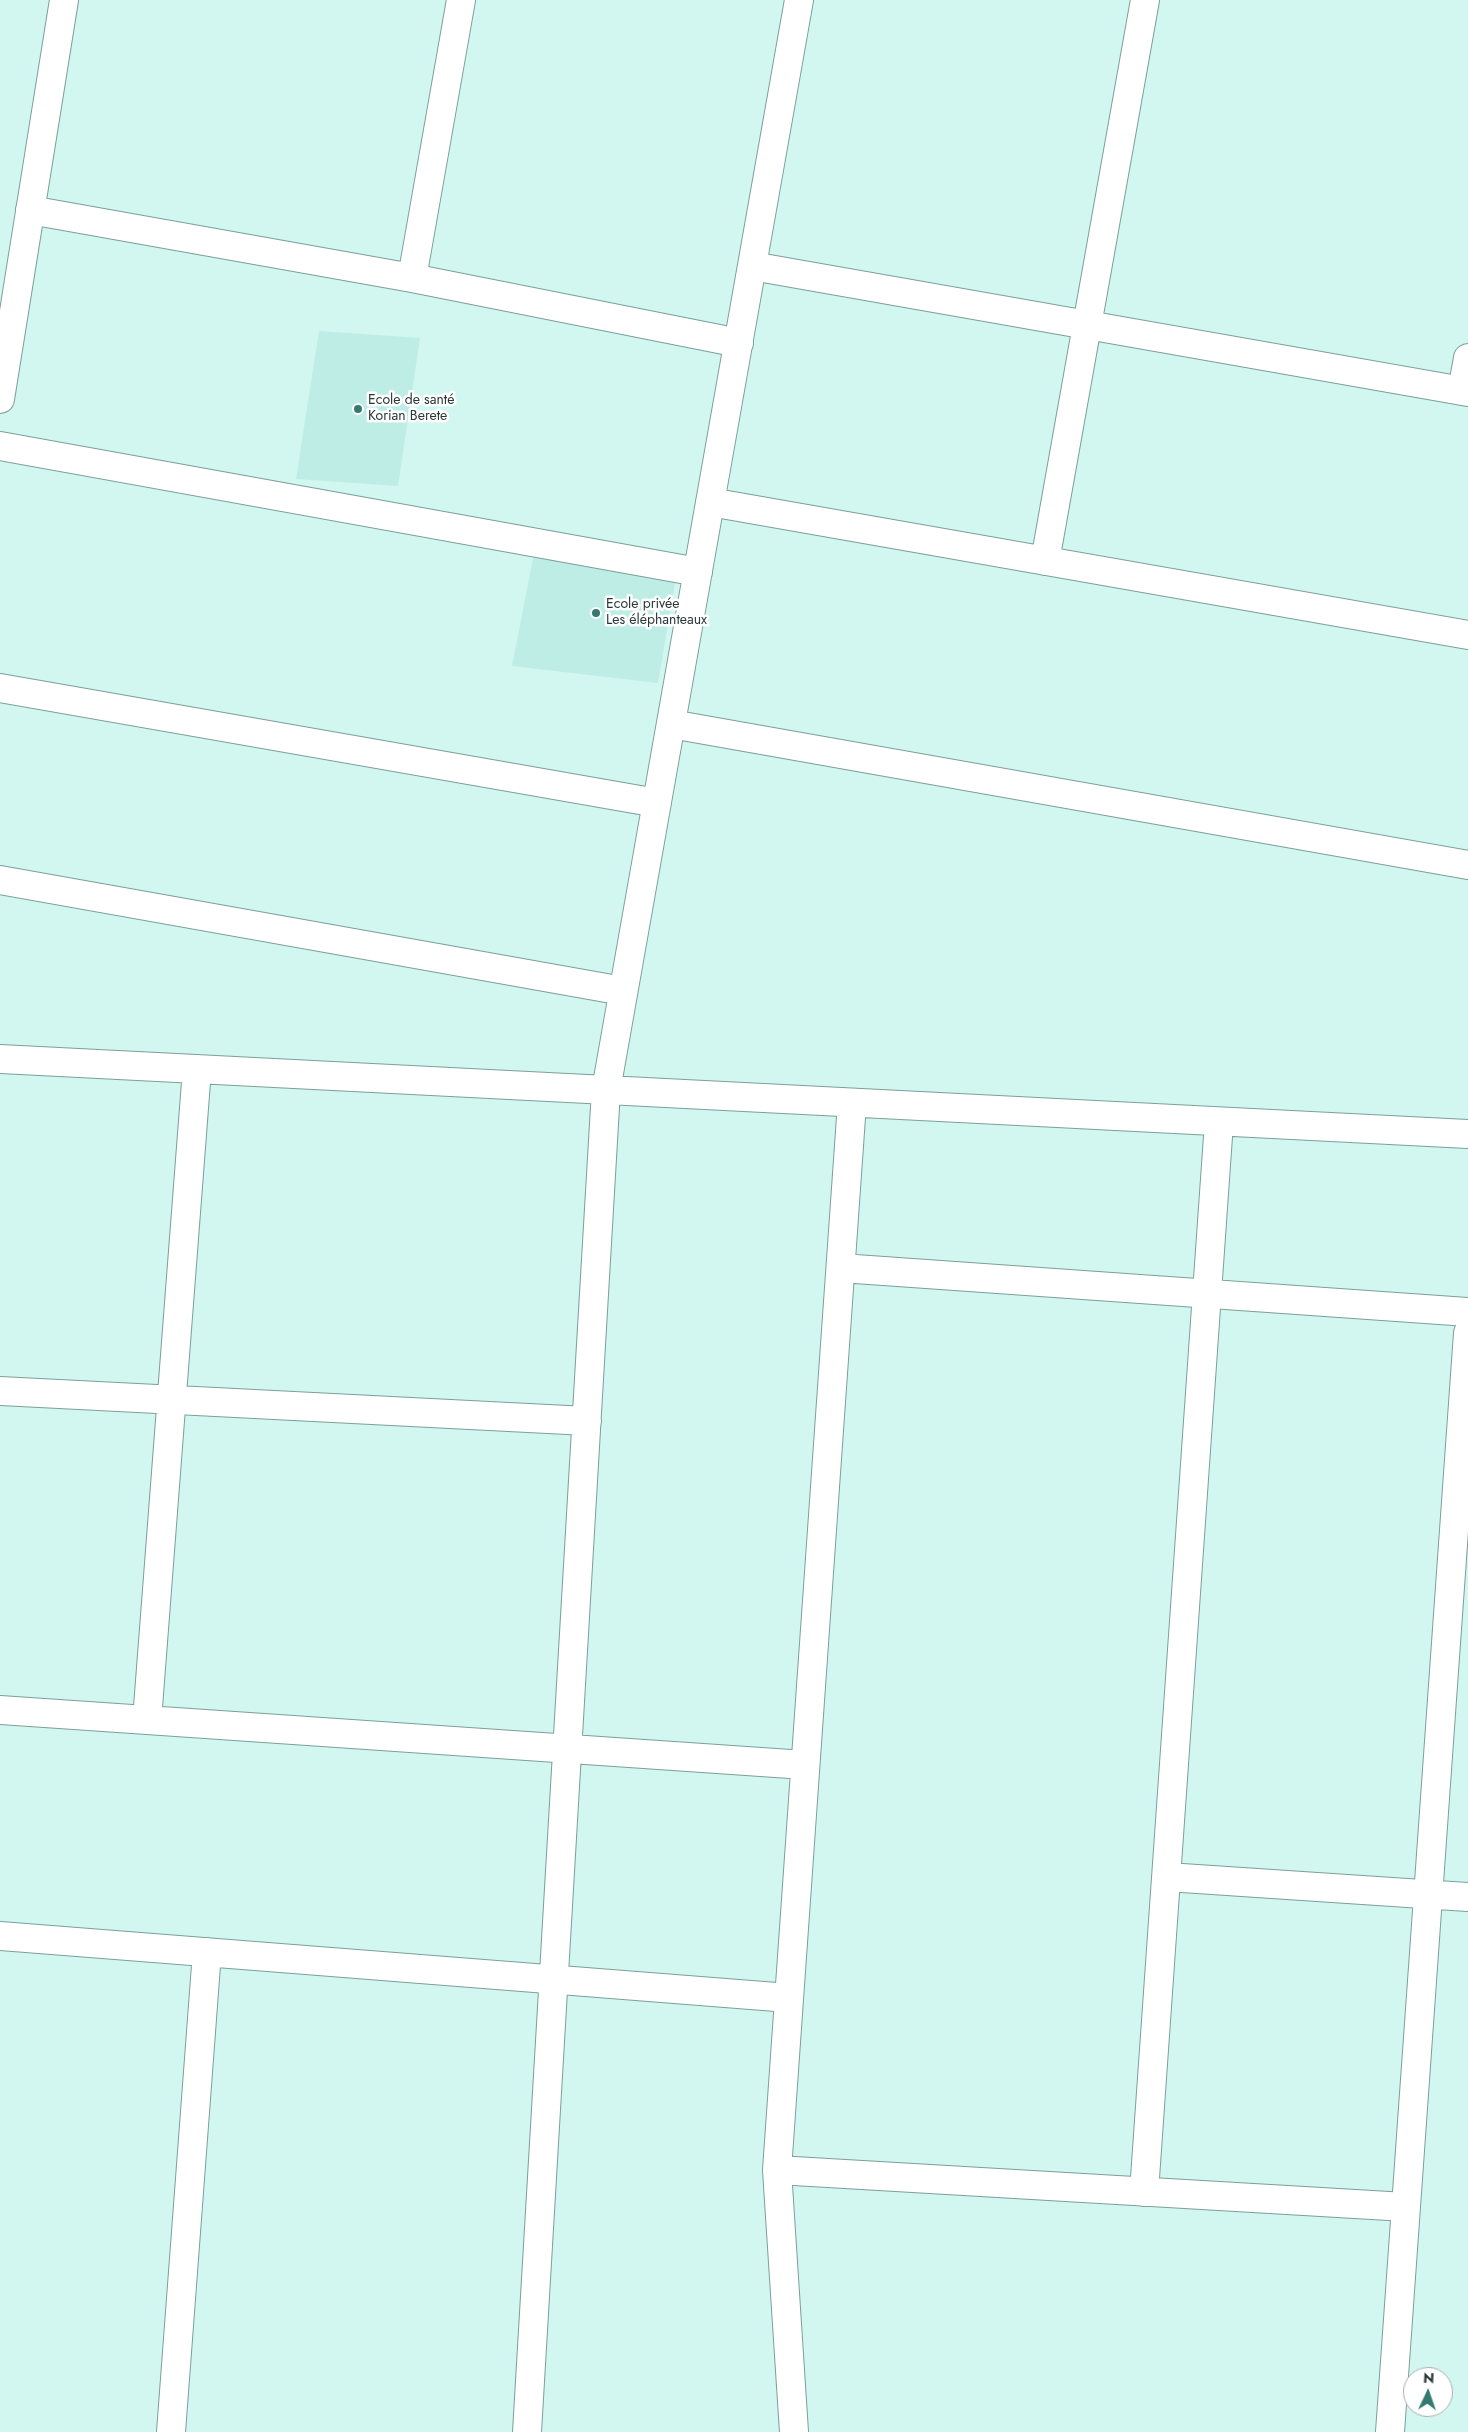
<!DOCTYPE html>
<html>
<head>
<meta charset="utf-8">
<style>
  body { margin:0 }
  #map { position:relative; width:1468px; height:2432px; overflow:hidden; background:#d1f7f0; font-family:Jost,sans-serif }
  canvas { display:block }
  .north { position:absolute; left:1403px; top:2367px; width:50px; height:50px; box-sizing:border-box; background:#fff; border:1px solid #a9afae; border-radius:50%; rotate:3deg; font-size:14px; font-weight:700; line-height:20px; text-align:center; color:#293835 }
  .north::after { content:''; display:block; margin:auto; width:18px; height:22px; background:#337a70; clip-path:polygon(50% 0,100% 100%,50% 72%,0 100%) }
</style>
</head>
<body>
<div id="map">
<canvas width="1468" height="2432"></canvas>
<div class="north">N</div>
</div>
<script>
const ctx = document.querySelector('canvas').getContext('2d');
ctx.lineJoin = 'round';
function fill(path, color) { ctx.fillStyle = color; ctx.fill(path, 'evenodd'); }
const poly = rows => new Path2D(rows.map(r => 'M' + r).join(''));
function trace(path, color, width, dash) { ctx.strokeStyle = color; ctx.lineWidth = width; ctx.lineCap = dash ? 'butt' : 'round'; ctx.setLineDash(dash || []); ctx.stroke(path); }
function write(font, color, halo, rows, align = 'center') {
  ctx.font = font + ' Jost,sans-serif'; ctx.lineWidth = 5; ctx.setLineDash([]); ctx.textBaseline = 'middle'; ctx.strokeStyle = halo; ctx.fillStyle = color; for (const [text, x, y, turn = 0] of rows) {
    ctx.save(); ctx.translate(x, y); ctx.rotate((+turn || 0) * Math.PI / 180); ctx.textAlign = isNaN(turn) ? turn : align; if (halo) ctx.strokeText(text, 0, 0); ctx.fillText(text, 0, 0); ctx.restore();
  }
}
fill(poly([
  [319,331,420,338,398,486,296,479],
  [536,543,679,559,658,683,512,666]
]), '#beede5');
const minor = poly([
  [30,210,412,278,739,343],
  [752,266,1468,392],
  [412,278,461,0],
  [1462,391,1468,358],
  [0,399,64,0],
  [0,446,698,572],
  [710,502,1468,635],
  [1045,561,1145,0],
  [0,688,657,803],
  [671,724,1468,865],
  [0,880,623,991],
  [0,1059,1468,1134],
  [841,1268,1468,1312],
  [0,1391,587,1421],
  [0,1710,805,1765],
  [147,1720,197,1069],
  [1167,1877,1468,1897],
  [0,1936,789,1998],
  [777,2170,1406,2207],
  [1144,2192,1219,1122],
  [171,2432,207,1952],
  [527,2432,606,1090,799,0],
  [794,2432,777,2170,852,1103],
  [1390,2432,1468,1333]
]);
trace(minor, '#7c9f99', 30);
trace(minor, '#fff', 28);
for (const [x, y, r, color] of [
  [358,409,5,"#337a70"],
  [596,613,5,"#337a70"]
]) { const dot = new Path2D(); dot.arc(x, y, r, 0, 2 * Math.PI); ctx.fillStyle = color; ctx.fill(dot); trace(dot, '#fff', 2); }
write('14px', '#293835', '#fff', [
  ["Ecole de santé",368,401],
  ["Korian Berete",368,417],
  ["Ecole privée",606,605],
  ["Les éléphanteaux",606,621]
], 'left');
</script>
</body>
</html>
